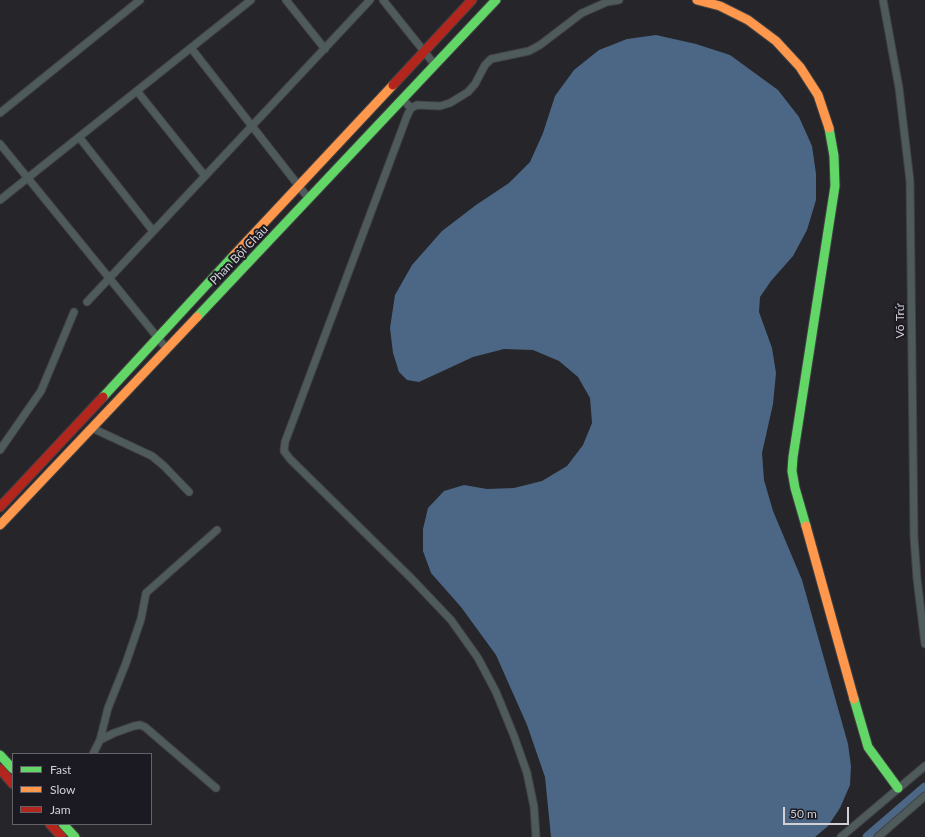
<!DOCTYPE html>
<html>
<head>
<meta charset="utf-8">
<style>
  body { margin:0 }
  #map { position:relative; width:925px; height:837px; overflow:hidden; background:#262529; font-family:Lato,sans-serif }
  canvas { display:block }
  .legend { position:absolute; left:12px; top:753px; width:140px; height:72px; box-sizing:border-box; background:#1b1921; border:1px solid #646269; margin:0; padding:5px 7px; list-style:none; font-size:12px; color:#d1d0d6 }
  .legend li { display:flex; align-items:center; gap:8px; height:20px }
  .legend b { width:20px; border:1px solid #646269 }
  .scale { position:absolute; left:783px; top:807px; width:66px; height:18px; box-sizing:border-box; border:2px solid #d1d0d6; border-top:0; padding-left:5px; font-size:12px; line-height:14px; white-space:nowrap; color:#d1d0d6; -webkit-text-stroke:3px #1b1921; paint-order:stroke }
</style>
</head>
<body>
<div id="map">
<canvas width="925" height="837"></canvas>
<ul class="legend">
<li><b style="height:5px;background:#63d668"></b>Fast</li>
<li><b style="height:5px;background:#ff974d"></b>Slow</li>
<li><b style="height:5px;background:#b3261e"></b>Jam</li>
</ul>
<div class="scale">50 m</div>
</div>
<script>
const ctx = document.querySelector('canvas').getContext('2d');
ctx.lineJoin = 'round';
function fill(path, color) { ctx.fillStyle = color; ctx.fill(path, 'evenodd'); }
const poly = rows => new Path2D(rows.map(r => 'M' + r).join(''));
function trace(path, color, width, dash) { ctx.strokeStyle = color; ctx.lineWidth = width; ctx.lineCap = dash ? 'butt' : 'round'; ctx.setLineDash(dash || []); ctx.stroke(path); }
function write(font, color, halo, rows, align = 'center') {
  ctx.font = font + ' Lato,sans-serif'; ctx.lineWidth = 4; ctx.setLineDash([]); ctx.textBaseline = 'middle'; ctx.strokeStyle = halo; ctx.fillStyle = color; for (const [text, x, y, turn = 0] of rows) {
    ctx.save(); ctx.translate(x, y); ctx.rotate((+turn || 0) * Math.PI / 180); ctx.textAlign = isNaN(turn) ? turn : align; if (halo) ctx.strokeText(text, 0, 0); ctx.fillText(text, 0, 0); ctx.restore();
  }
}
fill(poly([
  [656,35,696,44,730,55,778,90,799,117,812,146,816,174,816,200,807,230,793,256,771,281,760,297,759,312,772,348,776,373,773,404,762,453,764,480,773,511,802,580,848,744,851,766,850,785,840,808,828,826,815,837,551,837,545,777,527,725,496,655,461,607,431,573,423,551,423,529,428,508,444,491,464,485,487,489,514,488,542,481,567,466,583,445,592,423,590,398,578,377,559,361,533,350,504,349,473,357,419,382,407,380,399,372,393,353,390,328,395,295,412,265,442,231,476,205,509,183,530,162,543,133,555,96,574,70,599,50,627,39]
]), '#4c6786');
trace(poly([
  [867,837,925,787]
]), '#4c6786', 9);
const street = poly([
  [286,0,325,49],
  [383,0,435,65],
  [883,0,899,88,910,181,914,537,917,579,925,644],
  [191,48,309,199],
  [137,91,205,176],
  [403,100,411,108,417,105,440,106,450,103,468,92,475,84,485,65,491,59,529,51,540,45,582,13,607,2,619,0],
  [411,108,407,116,285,442,284,451,290,459,412,579,451,620,478,658,496,692,514,736,527,773,534,807,536,837],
  [0,113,140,0],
  [79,137,153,231],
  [0,144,167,349],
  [0,200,251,0],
  [87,302,370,0],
  [92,428,152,456,164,466,189,492],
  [0,450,41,391,74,312],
  [100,740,114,733,134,726,140,725,145,727,216,788],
  [93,754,100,740,108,708,126,663,141,619,146,593,217,530],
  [841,837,925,766],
  [878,837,925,796]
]);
const fast = poly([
  [197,317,496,0],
  [103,397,234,255],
  [806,526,795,488,792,471,793,457,835,186,834,156,829,128],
  [854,699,868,747,898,788],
  [0,755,13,769],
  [63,824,75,837]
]);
const slow = poly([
  [697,0,720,6,748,20,776,41,800,67,818,95,829,128],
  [234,255,393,85],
  [0,525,197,317],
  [806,526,854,699]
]);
const jam = poly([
  [393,85,472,0],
  [0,507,103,397],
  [0,769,13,784],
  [50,824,62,837]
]);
trace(street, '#414144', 9);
trace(fast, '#414144', 11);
trace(slow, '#414144', 11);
trace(jam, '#414144', 11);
trace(street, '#4e5b5a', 7);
trace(fast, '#63d668', 9);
trace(slow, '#ff974d', 9);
trace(jam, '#b3261e', 9);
write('12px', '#d1d0d6', '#1b1921', [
  ["Phan Bội Châu",239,255,-46],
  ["Võ Trứ",900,321,-90]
]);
</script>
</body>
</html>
